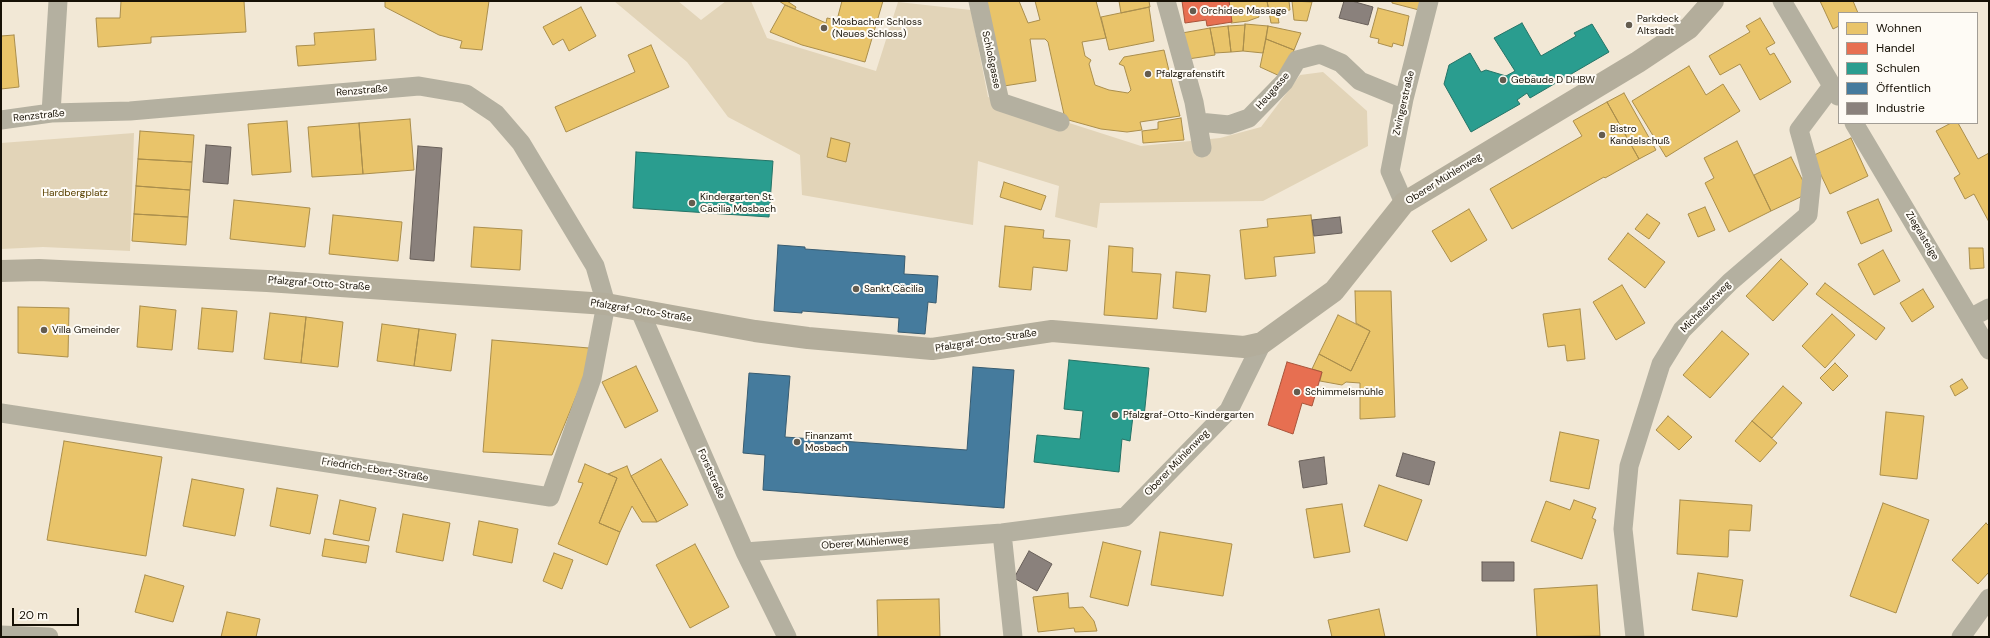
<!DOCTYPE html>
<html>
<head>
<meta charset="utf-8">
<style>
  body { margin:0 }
  #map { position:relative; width:1990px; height:638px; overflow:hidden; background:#f2e8d6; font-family:"DM Sans",sans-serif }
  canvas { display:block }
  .frame { position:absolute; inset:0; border:2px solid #171106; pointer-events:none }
  .legend { position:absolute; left:1838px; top:12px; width:140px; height:112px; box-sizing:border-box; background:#fefbf5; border:1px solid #a29d95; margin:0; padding:5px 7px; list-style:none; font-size:12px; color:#171106 }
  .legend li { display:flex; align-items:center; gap:8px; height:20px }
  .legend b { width:20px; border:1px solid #a29d95 }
  .scale { position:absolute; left:12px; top:608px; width:67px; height:18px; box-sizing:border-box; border:2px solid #171106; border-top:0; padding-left:5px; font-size:12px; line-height:14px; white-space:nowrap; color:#171106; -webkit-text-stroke:3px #fefbf5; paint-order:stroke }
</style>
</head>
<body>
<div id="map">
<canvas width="1990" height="638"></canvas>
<div class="frame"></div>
<ul class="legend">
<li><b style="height:11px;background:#e9c46a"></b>Wohnen</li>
<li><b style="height:11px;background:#e76f51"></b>Handel</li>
<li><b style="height:11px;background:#2a9d8f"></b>Schulen</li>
<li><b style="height:11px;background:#457b9d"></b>Öffentlich</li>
<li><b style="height:11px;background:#8a817c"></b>Industrie</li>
</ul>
<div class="scale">20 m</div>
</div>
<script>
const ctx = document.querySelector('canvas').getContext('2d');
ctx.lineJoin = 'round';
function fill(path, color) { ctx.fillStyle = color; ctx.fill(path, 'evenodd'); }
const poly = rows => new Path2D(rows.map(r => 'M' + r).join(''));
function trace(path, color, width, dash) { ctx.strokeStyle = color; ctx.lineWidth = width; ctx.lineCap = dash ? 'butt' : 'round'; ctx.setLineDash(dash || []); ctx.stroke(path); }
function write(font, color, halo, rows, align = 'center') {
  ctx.font = font + ' "DM Sans",sans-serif'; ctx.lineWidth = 4; ctx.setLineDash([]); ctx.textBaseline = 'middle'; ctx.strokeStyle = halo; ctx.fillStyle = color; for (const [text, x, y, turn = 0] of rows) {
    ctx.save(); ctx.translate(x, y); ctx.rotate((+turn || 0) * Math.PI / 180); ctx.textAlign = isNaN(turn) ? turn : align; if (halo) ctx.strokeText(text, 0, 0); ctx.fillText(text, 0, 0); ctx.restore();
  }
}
fill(poly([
  [614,1,678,1,701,20,726,1,751,1,767,38,876,71,898,2,971,10,988,97,1141,146,1220,138,1261,127,1300,75,1323,72,1367,111,1368,146,1263,201,1100,203,1097,228,1055,217,1059,186,978,161,973,225,802,195,800,155,728,117,687,62],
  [134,133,130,251,43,247,1,249,1,143]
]), '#e2d4b8');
const homes = poly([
  [121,1,244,1,246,32,151,37,151,43,98,47,96,18,120,18,121,1],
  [385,1,489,1,482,50,460,48,462,41,439,35,385,7,385,1],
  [779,1,787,1,796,7,795,9,785,5,779,1],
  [842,1,883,1,865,62,802,45,770,32,785,5,826,23,827,18,837,20,842,1],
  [986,1,1019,1,1028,23,1040,20,1035,1,1096,1,1106,38,1082,42,1085,56,1091,60,1089,64,1095,85,1109,90,1128,93,1131,90,1124,66,1119,64,1124,57,1164,50,1180,116,1140,122,1142,130,1127,132,1101,129,1065,119,1048,42,1045,39,1030,39,1036,81,1004,86,986,1],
  [1119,1,1149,1,1150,7,1121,13,1119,1],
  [1229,1,1267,1,1269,11,1258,14,1259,17,1248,21,1231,23,1229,1],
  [1267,1,1289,1,1290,10,1277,12,1279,23,1271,23,1267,1],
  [1292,1,1312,2,1307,21,1294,20,1292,1],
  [1392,1,1421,1,1419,10,1392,3,1392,1],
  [1820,1,1853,1,1858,13,1839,13,1839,26,1833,29,1820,1],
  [581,7,596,36,569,51,563,39,553,45,543,27,581,7],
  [1149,7,1154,41,1109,50,1101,17,1149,7],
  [1378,8,1409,16,1403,46,1393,43,1392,47,1378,43,1379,39,1370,37,1378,8],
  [1760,18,1775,43,1766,48,1770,55,1774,53,1791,82,1760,100,1740,64,1720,75,1709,56,1750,32,1746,26,1760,18],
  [1245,24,1268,26,1263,53,1243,51,1245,24],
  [1245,25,1243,51,1231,52,1228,26,1245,25],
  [1228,26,1231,52,1215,53,1210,28,1228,26],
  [1268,26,1301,33,1294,50,1266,39,1268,26],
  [1210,28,1215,55,1188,59,1182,33,1210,28],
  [374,29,376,60,298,66,296,46,315,45,314,33,374,29],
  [14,35,19,87,1,89,1,36,14,35],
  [1266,39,1294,50,1282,77,1260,67,1266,39],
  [651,45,669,87,566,132,555,107,635,72,628,55,651,45],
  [1689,66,1706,95,1723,84,1740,111,1666,157,1632,101,1689,66],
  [1624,93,1656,150,1639,159,1607,102,1624,93],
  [1607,102,1639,159,1605,178,1604,177,1512,229,1490,189,1582,136,1573,121,1607,102],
  [1181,118,1184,140,1143,143,1142,131,1158,129,1158,122,1181,118],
  [410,119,414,170,363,174,359,123,410,119],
  [287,121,291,172,252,175,248,124,287,121],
  [359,123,363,174,312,177,308,127,359,123],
  [1951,123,1958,123,1978,159,1989,153,1989,222,1974,194,1965,199,1954,178,1960,174,1936,131,1951,123],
  [140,131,194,135,192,162,138,159,140,131],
  [831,138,850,143,846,162,827,157,831,138],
  [1851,138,1868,176,1830,194,1812,156,1851,138],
  [1737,141,1771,211,1729,232,1705,183,1714,178,1704,158,1737,141],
  [1791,157,1809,193,1771,211,1754,175,1791,157],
  [138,159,192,162,190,190,136,186,138,159],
  [1004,182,1046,196,1041,210,1000,197,1004,182],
  [136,186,190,190,188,217,134,214,136,186],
  [1878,199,1892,231,1861,244,1847,212,1878,199],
  [234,200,310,208,305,247,230,239,234,200],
  [1705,207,1715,230,1698,237,1688,214,1705,207],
  [1469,209,1487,240,1451,262,1432,231,1469,209],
  [134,214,188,217,186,245,132,241,134,214],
  [1647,214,1660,223,1649,239,1635,229,1647,214],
  [333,215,402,222,398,261,329,254,333,215],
  [1311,215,1315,253,1274,257,1276,276,1245,279,1240,230,1268,227,1267,219,1311,215],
  [1005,226,1044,230,1043,238,1070,240,1067,271,1033,267,1031,290,999,287,1005,226],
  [474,227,522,230,520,270,471,267,474,227],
  [1628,233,1665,262,1645,288,1608,259,1628,233],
  [1109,246,1133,248,1132,272,1161,274,1157,319,1104,315,1109,246],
  [1969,248,1983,248,1984,268,1970,269,1969,248],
  [1883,250,1900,281,1874,295,1858,264,1883,250],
  [1781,259,1808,284,1773,321,1746,296,1781,259],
  [1176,272,1210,275,1206,312,1173,308,1176,272],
  [1825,283,1885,328,1876,340,1816,294,1825,283],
  [1622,285,1645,323,1616,340,1593,302,1622,285],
  [1923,289,1934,307,1912,322,1900,303,1923,289],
  [1355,291,1391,291,1395,417,1360,419,1360,383,1346,382,1342,385,1320,381,1322,372,1312,369,1319,354,1351,371,1370,331,1356,323,1355,291],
  [140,306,176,310,172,350,137,347,140,306],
  [18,307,69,308,68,357,18,353,18,307],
  [202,308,237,311,233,352,198,349,202,308],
  [1580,309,1585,359,1567,361,1565,345,1548,347,1543,314,1580,309],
  [270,313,306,317,301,363,264,359,270,313],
  [1832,314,1855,335,1825,368,1802,346,1832,314],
  [1338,315,1370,331,1351,371,1319,354,1338,315],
  [306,317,343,322,338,367,301,363,306,317],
  [382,324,419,329,414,366,377,361,382,324],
  [419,329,456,334,451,371,414,366,419,329],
  [1722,331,1749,354,1710,398,1683,375,1722,331],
  [492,340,589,348,587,370,552,455,483,452,492,340],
  [1835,363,1848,376,1833,391,1820,378,1835,363],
  [636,366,658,411,625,428,602,382,636,366],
  [1962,379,1968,388,1955,396,1950,386,1962,379],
  [1783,386,1802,403,1772,438,1752,421,1783,386],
  [1886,412,1924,416,1917,479,1880,475,1886,412],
  [1668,416,1692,437,1679,450,1656,430,1668,416],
  [1752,421,1777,443,1760,462,1735,441,1752,421],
  [1560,432,1599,440,1589,489,1550,481,1560,432],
  [64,441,162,457,146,556,47,540,64,441],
  [661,459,688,505,657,522,631,476,661,459],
  [585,464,617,478,599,523,620,532,607,565,558,544,583,483,578,482,585,464],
  [627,466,631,476,657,522,642,522,632,506,620,532,599,523,617,478,608,474,627,466],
  [192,479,244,489,235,536,183,526,192,479],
  [1379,485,1422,500,1407,541,1364,526,1379,485],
  [277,488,318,495,310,534,270,526,277,488],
  [340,500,376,508,369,541,333,534,340,500],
  [1574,500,1596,508,1592,518,1596,520,1582,559,1531,541,1546,501,1570,510,1574,500],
  [1680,500,1752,505,1750,531,1729,530,1728,557,1677,554,1680,500],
  [1883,503,1929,520,1896,613,1850,596,1883,503],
  [1342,504,1350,552,1314,558,1306,509,1342,504],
  [403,514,450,523,443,561,396,552,403,514],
  [479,521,518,529,512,563,473,555,479,521],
  [1986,523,1989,526,1989,572,1978,584,1952,560,1986,523],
  [1160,532,1232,544,1223,596,1151,585,1160,532],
  [325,539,369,546,366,563,322,556,325,539],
  [1103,542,1141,551,1128,606,1090,597,1103,542],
  [695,544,729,607,690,628,656,565,695,544],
  [554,553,573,560,562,589,543,581,554,553],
  [1698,573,1743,580,1737,617,1692,610,1698,573],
  [145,575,184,586,173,622,135,612,145,575],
  [1597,585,1600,636,1537,637,1534,589,1597,585],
  [1068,593,1069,608,1083,607,1094,621,1097,631,1075,632,1074,628,1038,632,1033,597,1068,593],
  [939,599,940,637,878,637,877,600,939,599],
  [1379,609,1385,637,1332,637,1328,620,1379,609],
  [227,612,260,619,256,637,221,637,227,612]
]);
fill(homes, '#e9c46a');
trace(homes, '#aa8e4c', 1);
const shops = poly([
  [1182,1,1229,1,1232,22,1207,26,1206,20,1185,23,1182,1],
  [1287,362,1322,372,1312,406,1302,403,1293,434,1268,425,1287,362]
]);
fill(shops, '#e76f51');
trace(shops, '#a9533a', 1);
const schools = poly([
  [1522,23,1541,56,1576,36,1574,33,1592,24,1609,52,1530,98,1527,93,1517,100,1520,104,1471,132,1444,84,1449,65,1470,53,1481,72,1486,70,1506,76,1515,71,1494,38,1522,23],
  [636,152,773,161,769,217,633,208,636,152],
  [1069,360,1149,368,1144,417,1133,416,1130,441,1122,439,1119,472,1034,462,1037,435,1080,439,1083,411,1064,409,1069,360]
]);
fill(schools, '#2a9d8f');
trace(schools, '#247366', 1);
const public = poly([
  [778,245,805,247,805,249,905,256,904,274,938,276,936,303,928,302,925,334,898,332,899,318,802,311,802,313,774,311,778,245],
  [973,367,1014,370,1004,508,763,490,765,455,743,453,749,373,790,376,785,437,967,450,973,367]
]);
fill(public, '#457b9d');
trace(public, '#375b70', 1);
const industry = poly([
  [1344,1,1352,1,1373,7,1368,25,1339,18,1344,1],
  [206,145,231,147,228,184,203,182,206,145],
  [418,146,442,148,434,261,410,259,418,146],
  [1340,217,1342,233,1314,236,1312,220,1340,217],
  [1403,453,1435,462,1429,485,1396,476,1403,453],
  [1324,457,1327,484,1303,488,1299,461,1324,457],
  [1029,551,1052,564,1037,591,1014,578,1029,551],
  [1482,562,1514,562,1514,581,1482,581,1482,562]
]);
fill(industry, '#8a817c');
trace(industry, '#685f59', 1);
trace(poly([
  [978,1,1000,102,1060,122],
  [1166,1,1194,102,1202,148],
  [1782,1,1838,96],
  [51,113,58,1],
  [1,120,51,113,130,111,419,86,466,94,496,114,521,143,595,266,606,304,592,378,550,497,1,413],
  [1199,122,1229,125,1249,118,1284,82,1297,60,1320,54,1341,63,1360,81,1404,99],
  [1854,123,1989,350],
  [1404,203,1390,171,1404,99,1429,1],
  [639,309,745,552,787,637],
  [1970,318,1989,308],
  [1002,533,1013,637],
  [745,552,1002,533,1125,517,1229,410,1262,343],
  [1,635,49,637],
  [1635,637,1623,529,1629,466,1661,364,1682,330,1730,282,1808,215,1812,176,1799,130,1832,86],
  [1961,637,1989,598]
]), '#b4b0a0', 19);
trace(poly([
  [1,271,39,270,267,281,606,304,755,331,808,338,932,349,1052,331,1244,347,1262,343,1334,291,1404,203,1638,62,1689,28,1713,1]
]), '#b3ad9b', 22);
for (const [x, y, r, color] of [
  [1193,11,4,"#645c4f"],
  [1629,25,4,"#645c4f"],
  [824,28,4,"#645c4f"],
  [1148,74,4,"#645c4f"],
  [1503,80,4,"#645c4f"],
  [1602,135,4,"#645c4f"],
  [692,203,4,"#645c4f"],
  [856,289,4,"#645c4f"],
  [44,330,4,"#645c4f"],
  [1297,392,4,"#645c4f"],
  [1115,415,4,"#645c4f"],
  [797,442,4,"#645c4f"]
]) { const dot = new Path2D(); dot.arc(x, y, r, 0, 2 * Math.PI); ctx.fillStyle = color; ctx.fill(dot); trace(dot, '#fefbf5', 1.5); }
write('10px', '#171106', '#fefbf5', [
  ["Orchidee Massage",1201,11],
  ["Parkdeck",1637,19],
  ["Altstadt",1637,31],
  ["Mosbacher Schloss",832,22],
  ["(Neues Schloss)",832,34],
  ["Pfalzgrafenstift",1156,74],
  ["Gebäude D DHBW",1511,80],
  ["Bistro",1610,129],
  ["Kandelschuß",1610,141],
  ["Kindergarten St.",700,197],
  ["Cäcilia Mosbach",700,209],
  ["Sankt Cäcilia",864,289],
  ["Villa Gmeinder",52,330],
  ["Schimmelsmühle",1305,392],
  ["Pfalzgraf-Otto-Kindergarten",1123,415],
  ["Finanzamt",805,436],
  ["Mosbach",805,448]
], 'left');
write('10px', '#171106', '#fefbf5', [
  ["Schloßgasse",991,60,78],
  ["Renzstraße",362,91,-5],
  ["Heugasse",1273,91,-49],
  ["Zwingerstraße",1404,103,-77],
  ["Renzstraße",39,116,-6],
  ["Oberer Mühlenweg",1444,179,-32],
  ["Ziegelsteige",1922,236,59],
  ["Pfalzgraf-Otto-Straße",319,284,4],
  ["Michelsrotweg",1706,307,-46],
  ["Pfalzgraf-Otto-Straße",641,311,9],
  ["Pfalzgraf-Otto-Straße",986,341,-9],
  ["Oberer Mühlenweg",1177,463,-46],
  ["Friedrich-Ebert-Straße",375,470,9],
  ["Forststraße",711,474,66],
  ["Oberer Mühlenweg",865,543,-4]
]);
write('10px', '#594100', '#fefbf5', [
  ["Hardbergplatz",75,193]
]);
</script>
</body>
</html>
